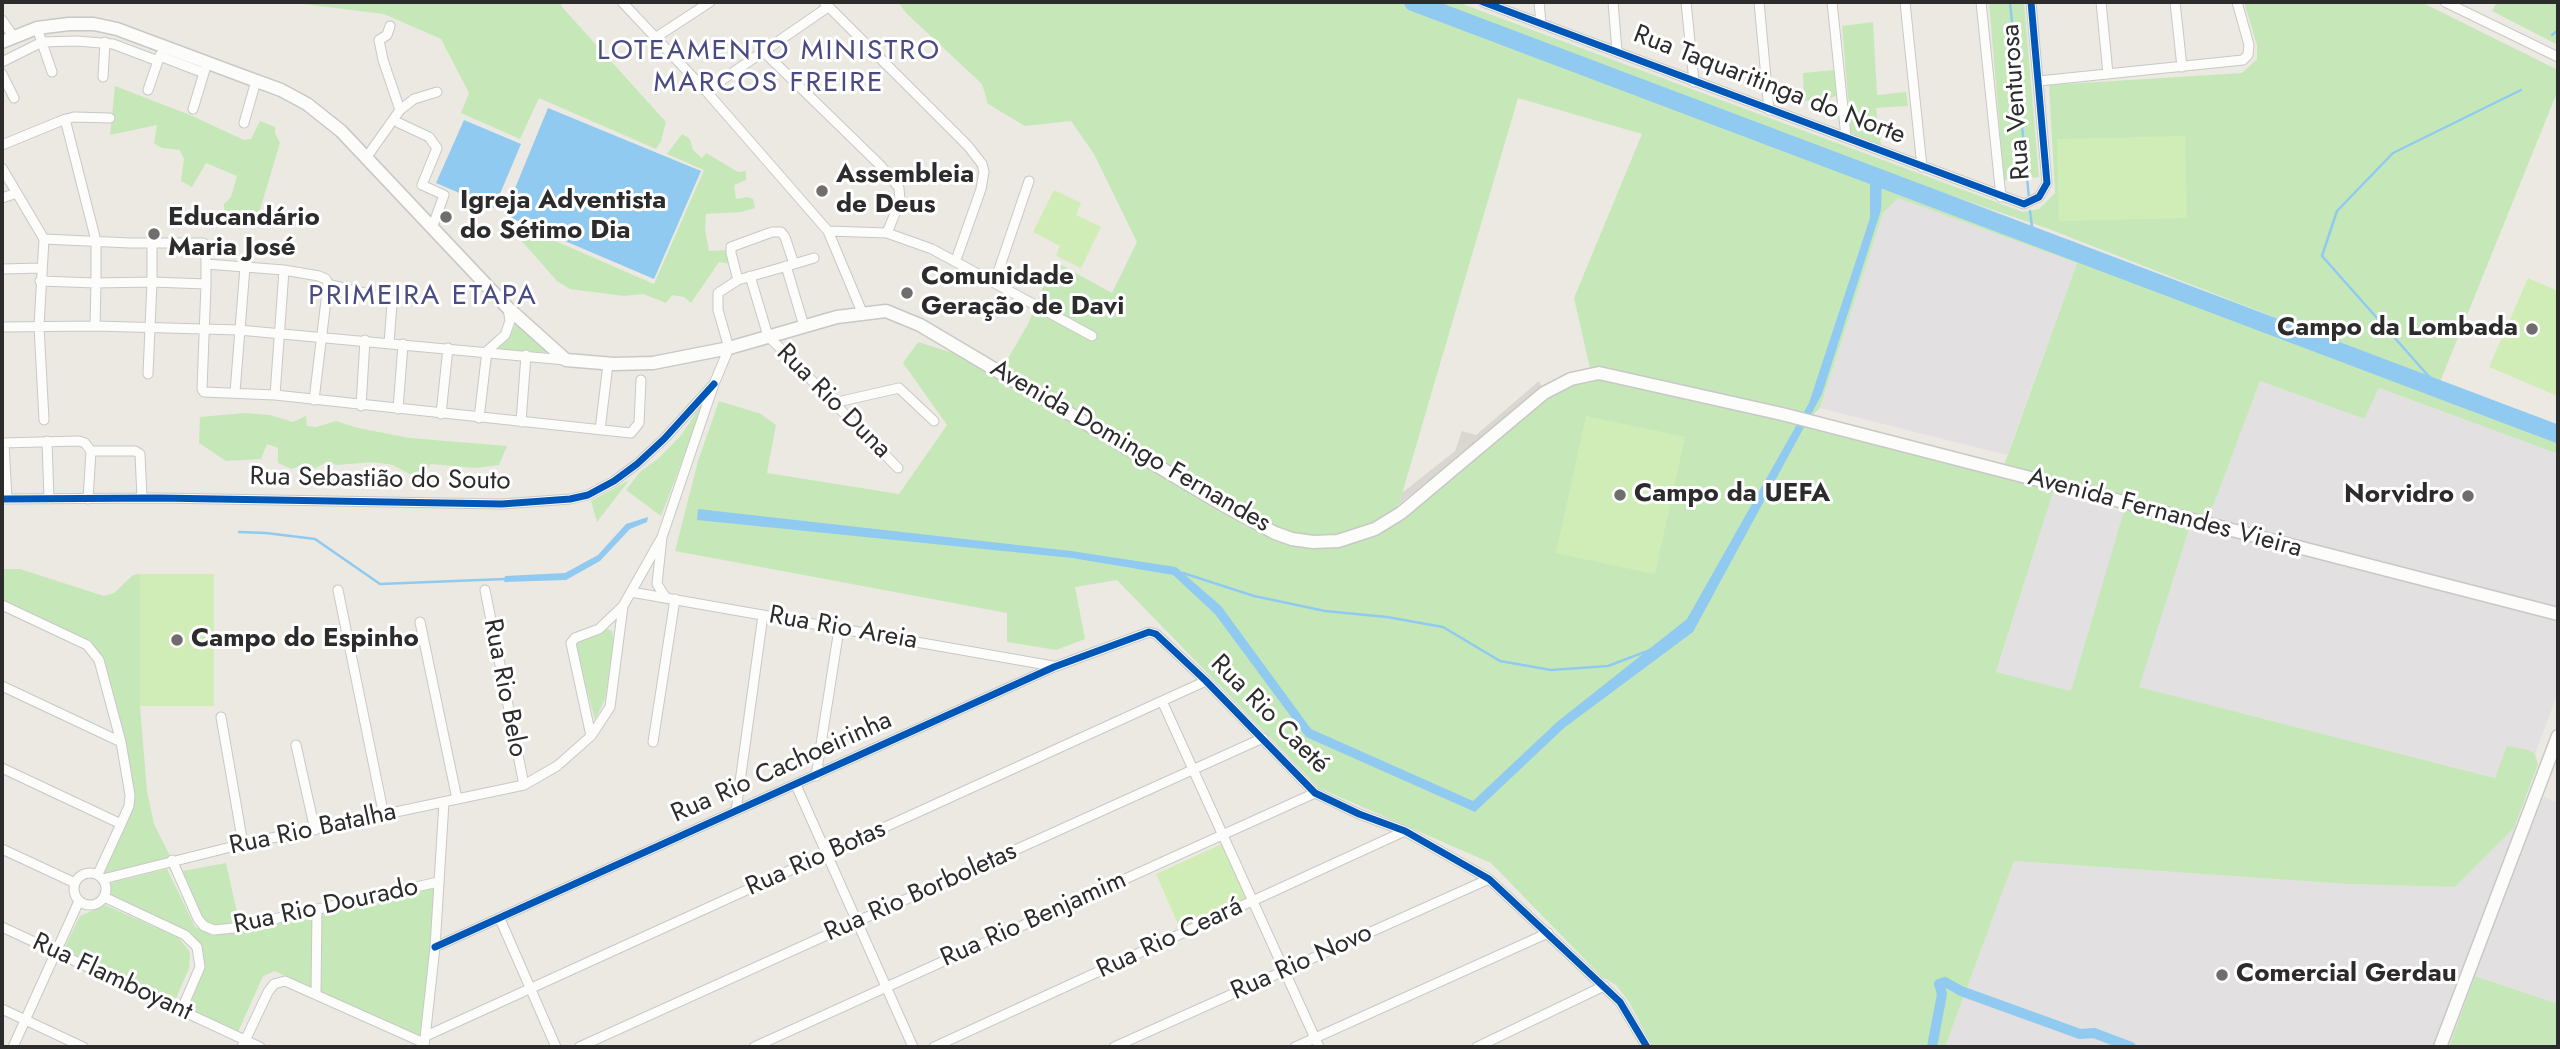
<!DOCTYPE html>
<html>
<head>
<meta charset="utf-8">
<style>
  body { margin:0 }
  #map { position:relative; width:2560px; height:1049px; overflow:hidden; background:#ebe9e2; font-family:Jost,sans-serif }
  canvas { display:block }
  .frame { position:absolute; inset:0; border:4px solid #2c2c2c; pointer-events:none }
</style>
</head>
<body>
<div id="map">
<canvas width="2560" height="1049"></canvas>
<div class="frame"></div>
</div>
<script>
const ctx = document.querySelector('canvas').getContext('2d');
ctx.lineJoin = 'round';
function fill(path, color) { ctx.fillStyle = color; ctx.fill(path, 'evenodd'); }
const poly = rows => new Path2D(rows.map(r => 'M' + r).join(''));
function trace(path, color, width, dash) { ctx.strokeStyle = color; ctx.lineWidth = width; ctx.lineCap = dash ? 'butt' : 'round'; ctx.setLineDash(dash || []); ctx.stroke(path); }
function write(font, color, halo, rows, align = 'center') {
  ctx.font = font + ' Jost,sans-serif'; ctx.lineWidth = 6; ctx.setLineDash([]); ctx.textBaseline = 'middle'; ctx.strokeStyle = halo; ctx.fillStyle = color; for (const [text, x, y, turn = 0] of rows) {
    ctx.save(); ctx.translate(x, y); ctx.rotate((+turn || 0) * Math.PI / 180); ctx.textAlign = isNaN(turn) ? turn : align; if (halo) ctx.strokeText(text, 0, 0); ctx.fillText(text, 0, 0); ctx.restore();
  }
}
fill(poly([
  [1898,198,2077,263,2007,455,1820,408,1883,213],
  [2260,381,2363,419,2378,388,2558,454,2558,692,2535,754,2496,778,2138,687,2071,691,1996,673,2053,492,2188,531,2214,504],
  [2545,797,2558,803,2558,1004,2462,971,2434,1047,1945,1047,2014,861,2348,884,2455,887]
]), '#e2e0e1');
fill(poly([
  [287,2,560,2,562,7,666,122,661,141,656,149,539,98,520,139,461,113,469,93,441,39,384,14],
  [898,2,1457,2,2023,212,2039,209,2055,193,2049,85,2242,73,2257,59,2257,45,2244,2,2421,2,2558,70,2558,90,2440,382,2049,229,1873,169,1494,28,1534,47,2558,434,2558,454,2379,388,2364,419,2260,381,2214,504,2188,532,2139,687,2495,778,2507,746,2529,750,2535,754,2538,764,2514,828,2455,887,2348,884,2014,861,1945,1047,1653,1047,1629,1002,1616,985,1602,977,1491,863,1319,788,1117,580,1075,587,1085,639,1056,650,1007,642,1007,613,675,551,698,461,719,401,761,414,776,425,767,473,899,494,947,425,903,363,918,342,985,363,1000,372,1028,324,1054,261,1112,293,1137,242,1094,154,1071,121,1025,126,988,104,982,84,906,13],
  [1518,98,1642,134,1574,298,1591,373,1544,393,1378,526,1399,504],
  [1898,198,2077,263,2002,471,1808,420,1820,408,1883,213],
  [2055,486,2126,504,2071,691,1996,672],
  [1989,2,2024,2,2039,177,2004,180],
  [2497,2,2558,2,2558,45,2492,11],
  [1873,22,1877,95,1906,92,1908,106,1876,108,1881,145,1851,133,1842,26],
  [1834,70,1836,96,1826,100,1804,101,1803,73],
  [115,86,190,115,244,140,251,139,260,121,275,127,275,133,280,143,256,223,238,226,225,218,224,204,231,197,237,176,206,163,192,187,181,181,184,159,180,150,162,148,154,143,157,125,110,135],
  [682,134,690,139,693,150,702,158,706,153,738,172,746,171,746,180,734,185,736,199,747,197,753,199,755,208,741,212,706,214,705,229,709,251,727,250,730,264,719,262,691,303,684,297,672,295,666,303,643,294,624,296,570,289,557,281,519,238,521,226,654,284,704,170,667,154],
  [516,323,550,353,494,349,510,336],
  [707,396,661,516,626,490,640,472,659,458,682,434],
  [245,413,270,415,293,422,306,416,307,426,316,427,336,421,358,428,410,438,507,446,499,465,475,468,431,464,423,475,413,476,393,465,372,462,337,465,326,463,313,469,306,463,292,469,278,463,278,448,267,444,261,459,226,461,199,443,200,417],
  [629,480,624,487,597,522,591,501],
  [2,569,20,569,104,596,114,593,133,575,140,574,140,706,147,791,154,824,172,860,103,879,98,874,130,795,94,652,2,605],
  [608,629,612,631,614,643,605,699,595,720,574,642],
  [226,863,240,926,315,913,314,990,275,971,263,976,238,1032,185,1009,203,950,189,934,114,899,110,893,110,884,114,882,167,869,195,927,209,932,204,926,177,872],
  [438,882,424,1043,316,994,317,909],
  [105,905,179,938,190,952,189,968,174,1003,64,949,80,916],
  [2475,976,2558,1004,2558,1047,2449,1047]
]), '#c6e8b9');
fill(poly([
  [2185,136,2187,218,2059,221,2057,139],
  [1054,190,1081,203,1076,215,1101,227,1081,268,1056,256,1060,246,1033,232],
  [2528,278,2558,291,2558,396,2489,367],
  [1586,416,1685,437,1655,574,1556,553],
  [140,574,214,574,214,706,140,706],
  [1224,843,1250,901,1181,931,1156,874]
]), '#d0edb7');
fill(poly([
  [1539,381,1541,386,1539,390,1399,504,1402,493,1455,451,1462,431,1476,435]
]), '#d9d7d0');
fill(poly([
  [548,108,701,171,654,279,504,215],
  [464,120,521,144,494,208,436,183],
  [1870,174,1882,178,1881,210,1822,394,1693,632,1564,728,1475,812,1306,737,1215,614,1173,575,1072,558,697,520,698,509,1071,551,1176,567,1221,606,1311,729,1473,801,1557,722,1687,619,1809,403,1870,218],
  [648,517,647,522,630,529,600,561,566,580,504,582,505,576,565,573,598,555,626,524]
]), '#91caf1');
trace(poly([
  [2010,2,2029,198],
  [2552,35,2558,30],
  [2030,211,2033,235],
  [2440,389,2322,256,2337,211,2393,153,2521,90],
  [239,532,266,533,315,539,380,584,505,579],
  [1183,573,1254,596,1325,611,1387,617,1443,627,1500,661,1551,670,1608,666,1650,650]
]), '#91caf1', 2.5);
trace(poly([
  [1932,1047,1942,994,1939,984,1945,982,1961,991,2080,1034,2094,1033,2131,1047]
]), '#91caf1', 10);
trace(poly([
  [1413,2,2558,434]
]), '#91caf1', 18);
const minor = poly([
  [622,2,706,91,828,231,862,312],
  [824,2,968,146,982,164,984,172,981,189,956,260],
  [1483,2,2024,204,2039,197,2047,183,2031,2],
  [1539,2,1541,23],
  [1613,2,1617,51],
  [1686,2,1694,82],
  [1759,2,1769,110],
  [1832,2,1846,137],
  [1905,2,1922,167],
  [1981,2,2001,197],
  [2101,2,2108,74],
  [2175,2,2182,67],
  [2445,2,2558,57],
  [2,20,13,36],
  [390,26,387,35,379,40,383,60,400,110],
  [37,28,52,72],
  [655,38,710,2],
  [764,52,881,166,899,188,900,201,887,233],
  [160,56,204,73],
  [2,62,42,42,77,41,113,44,158,61],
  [2,74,14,98],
  [103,77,105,42],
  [2039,81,2243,60,2248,55,2249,45,2237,2],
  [148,90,160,55],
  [706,91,828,7],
  [193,109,207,63],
  [244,123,256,81],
  [399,123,429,137,437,148,422,185,444,195,432,228],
  [2,145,63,120,74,117,110,118],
  [366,158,400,110,414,99,437,92],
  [2,168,44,239,39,326,44,420],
  [2,198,17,193],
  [828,231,887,233,932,249,1092,336],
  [44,239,130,243,203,243,206,246,206,284],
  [206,264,284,270,319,276,326,279,328,284,314,400],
  [794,264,814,258],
  [786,266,804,326],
  [2,269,41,268],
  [750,276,768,336,898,468],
  [40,281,96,283,96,241,65,119],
  [995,281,1029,181],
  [328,284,390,299,392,304,389,343],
  [95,326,96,283,152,282,152,244],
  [2,327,95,326,239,330,565,360],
  [148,374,152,282,206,284,202,389,204,392,275,395,631,433,639,423,641,380],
  [235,392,245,267],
  [275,395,284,270],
  [833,403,899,388,934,421],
  [361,406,365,340],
  [398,409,403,344],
  [441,414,448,348],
  [479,418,487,351,505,335,510,321,508,308],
  [521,422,526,355],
  [600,430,608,364],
  [47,441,49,499],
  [2,443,79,441,85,443,91,451],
  [4,443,7,499],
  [91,451,135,451,140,454,142,498],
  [2,499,160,498,502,504,570,499,588,495,614,481,637,464,664,439,714,384],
  [88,499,91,451],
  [338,590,384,816],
  [485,590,524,785],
  [631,592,1053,666],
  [666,598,657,584,662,537,714,384,729,348,718,310,718,293,738,280,794,264,785,237,781,232,772,232,731,247,731,253,738,280],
  [2,605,87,645,99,660,121,742,130,795,129,806,121,824,98,874],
  [420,622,457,799],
  [2,686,121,742],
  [1162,701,1319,1047],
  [221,717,243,844],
  [591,736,571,643,575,638,599,629,622,607],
  [653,742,675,599],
  [296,745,315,830],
  [2,768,121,824],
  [816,776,839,629],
  [796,785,913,1047],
  [736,811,763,615],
  [2,849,75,883],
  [172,860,198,919,204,926,214,930,234,928,438,882],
  '74 889a16 16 0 1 1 32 0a16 16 0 1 1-32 0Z',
  [103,879,243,844,524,785,557,766,591,736,610,707,623,606,662,537],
  [104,897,185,935,197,947,200,967,181,1011],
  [500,919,556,1047],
  [2,927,260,1047],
  [435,947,1054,667,1149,632,1156,634,1206,681,1315,793,1359,814,1405,831,1489,879,1620,1002,1647,1047],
  [316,994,317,909],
  [2,1009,83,1047],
  [426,1036,1206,681],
  [13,1047,79,901],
  [242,1047,268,992,274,984,285,981,424,1043],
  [424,1047,435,947,444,802],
  [579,1047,1263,738],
  [754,1047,1315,793],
  [934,1047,1405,831],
  [1114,1047,1489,879],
  [1295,1047,1548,933],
  [1477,1047,1604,986]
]);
const secondary = poly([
  [2,42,37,28,69,24,94,24,117,29,243,76,281,90,307,104,341,131,508,308,566,360,614,364,653,363,729,348,837,317,886,311,920,325,1225,506,1275,533,1292,539,1313,542,1338,541,1375,529,1401,513,1544,393,1571,379,1599,373,1782,414,2558,614],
  [2440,1047,2558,736]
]);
trace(minor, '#c8c8c7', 11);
trace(secondary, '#c8c8c7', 15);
trace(minor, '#fcfcfb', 9);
trace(secondary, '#fcfcfb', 12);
trace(poly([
  [1483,2,2024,204,2039,197,2047,183,2031,2],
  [2,499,160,498,502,504,570,499,588,495,614,481,637,464,664,439,714,384],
  [435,947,1054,667,1149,632,1156,634,1206,681,1315,793,1359,814,1405,831,1489,879,1620,1002,1647,1047]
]), '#0057b8', 7);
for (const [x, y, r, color] of [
  [822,191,7,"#6f6e6c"],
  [446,217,7,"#6f6e6c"],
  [154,234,7,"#6f6e6c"],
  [907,293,7,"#6f6e6c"],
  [2532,329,7,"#6f6e6c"],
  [1620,495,7,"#6f6e6c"],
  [2468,496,7,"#6f6e6c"],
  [177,640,7,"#6f6e6c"],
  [2222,975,7,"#6f6e6c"]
]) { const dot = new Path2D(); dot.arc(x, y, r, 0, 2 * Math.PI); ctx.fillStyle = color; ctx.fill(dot); trace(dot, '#fff', 2.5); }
write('26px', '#2c2c2c', '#fff', [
  ["Rua Taquaritinga do Norte",1769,86,21],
  ["Rua Venturosa",2017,102,-94],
  ["Rua Rio Duna",833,402,45],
  ["Avenida Domingo Fernandes",1130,447,30],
  ["Rua Sebastião do Souto",380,480,1],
  ["Avenida Fernandes Vieira",2165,514,15],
  ["Rua Rio Areia",843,629,10],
  ["Rua Rio Belo",504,688,79],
  ["Rua Rio Caeté",1269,715,45],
  ["Rua Rio Cachoeirinha",782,768,-24],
  ["Rua Rio Batalha",313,830,-12],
  ["Rua Rio Botas",816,859,-24],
  ["Rua Rio Borboletas",921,893,-24],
  ["Rua Rio Dourado",326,907,-12],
  ["Rua Rio Benjamim",1034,920,-24],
  ["Rua Rio Ceará",1170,939,-25],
  ["Rua Rio Novo",1302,963,-24],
  ["Rua Flamboyant",112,978,25]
]);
write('bold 26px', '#2c2c2c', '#fff', [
  ["Assembleia",836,176],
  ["de Deus",836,206],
  ["Igreja Adventista",460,202],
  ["do Sétimo Dia",460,232],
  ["Educandário",168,219],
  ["Maria José",168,249],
  ["Comunidade",921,278],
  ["Geração de Davi",921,308],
  ["Campo da Lombada",2518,329,"right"],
  ["Campo da UEFA",1634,495],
  ["Norvidro",2454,496,"right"],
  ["Campo do Espinho",191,640],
  ["Comercial Gerdau",2236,975]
], 'left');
ctx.letterSpacing = '2px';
write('28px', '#494b81', '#fff', [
  ["LOTEAMENTO MINISTRO",769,52],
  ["MARCOS FREIRE",769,84],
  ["PRIMEIRA ETAPA",423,297]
]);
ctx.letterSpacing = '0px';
</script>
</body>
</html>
